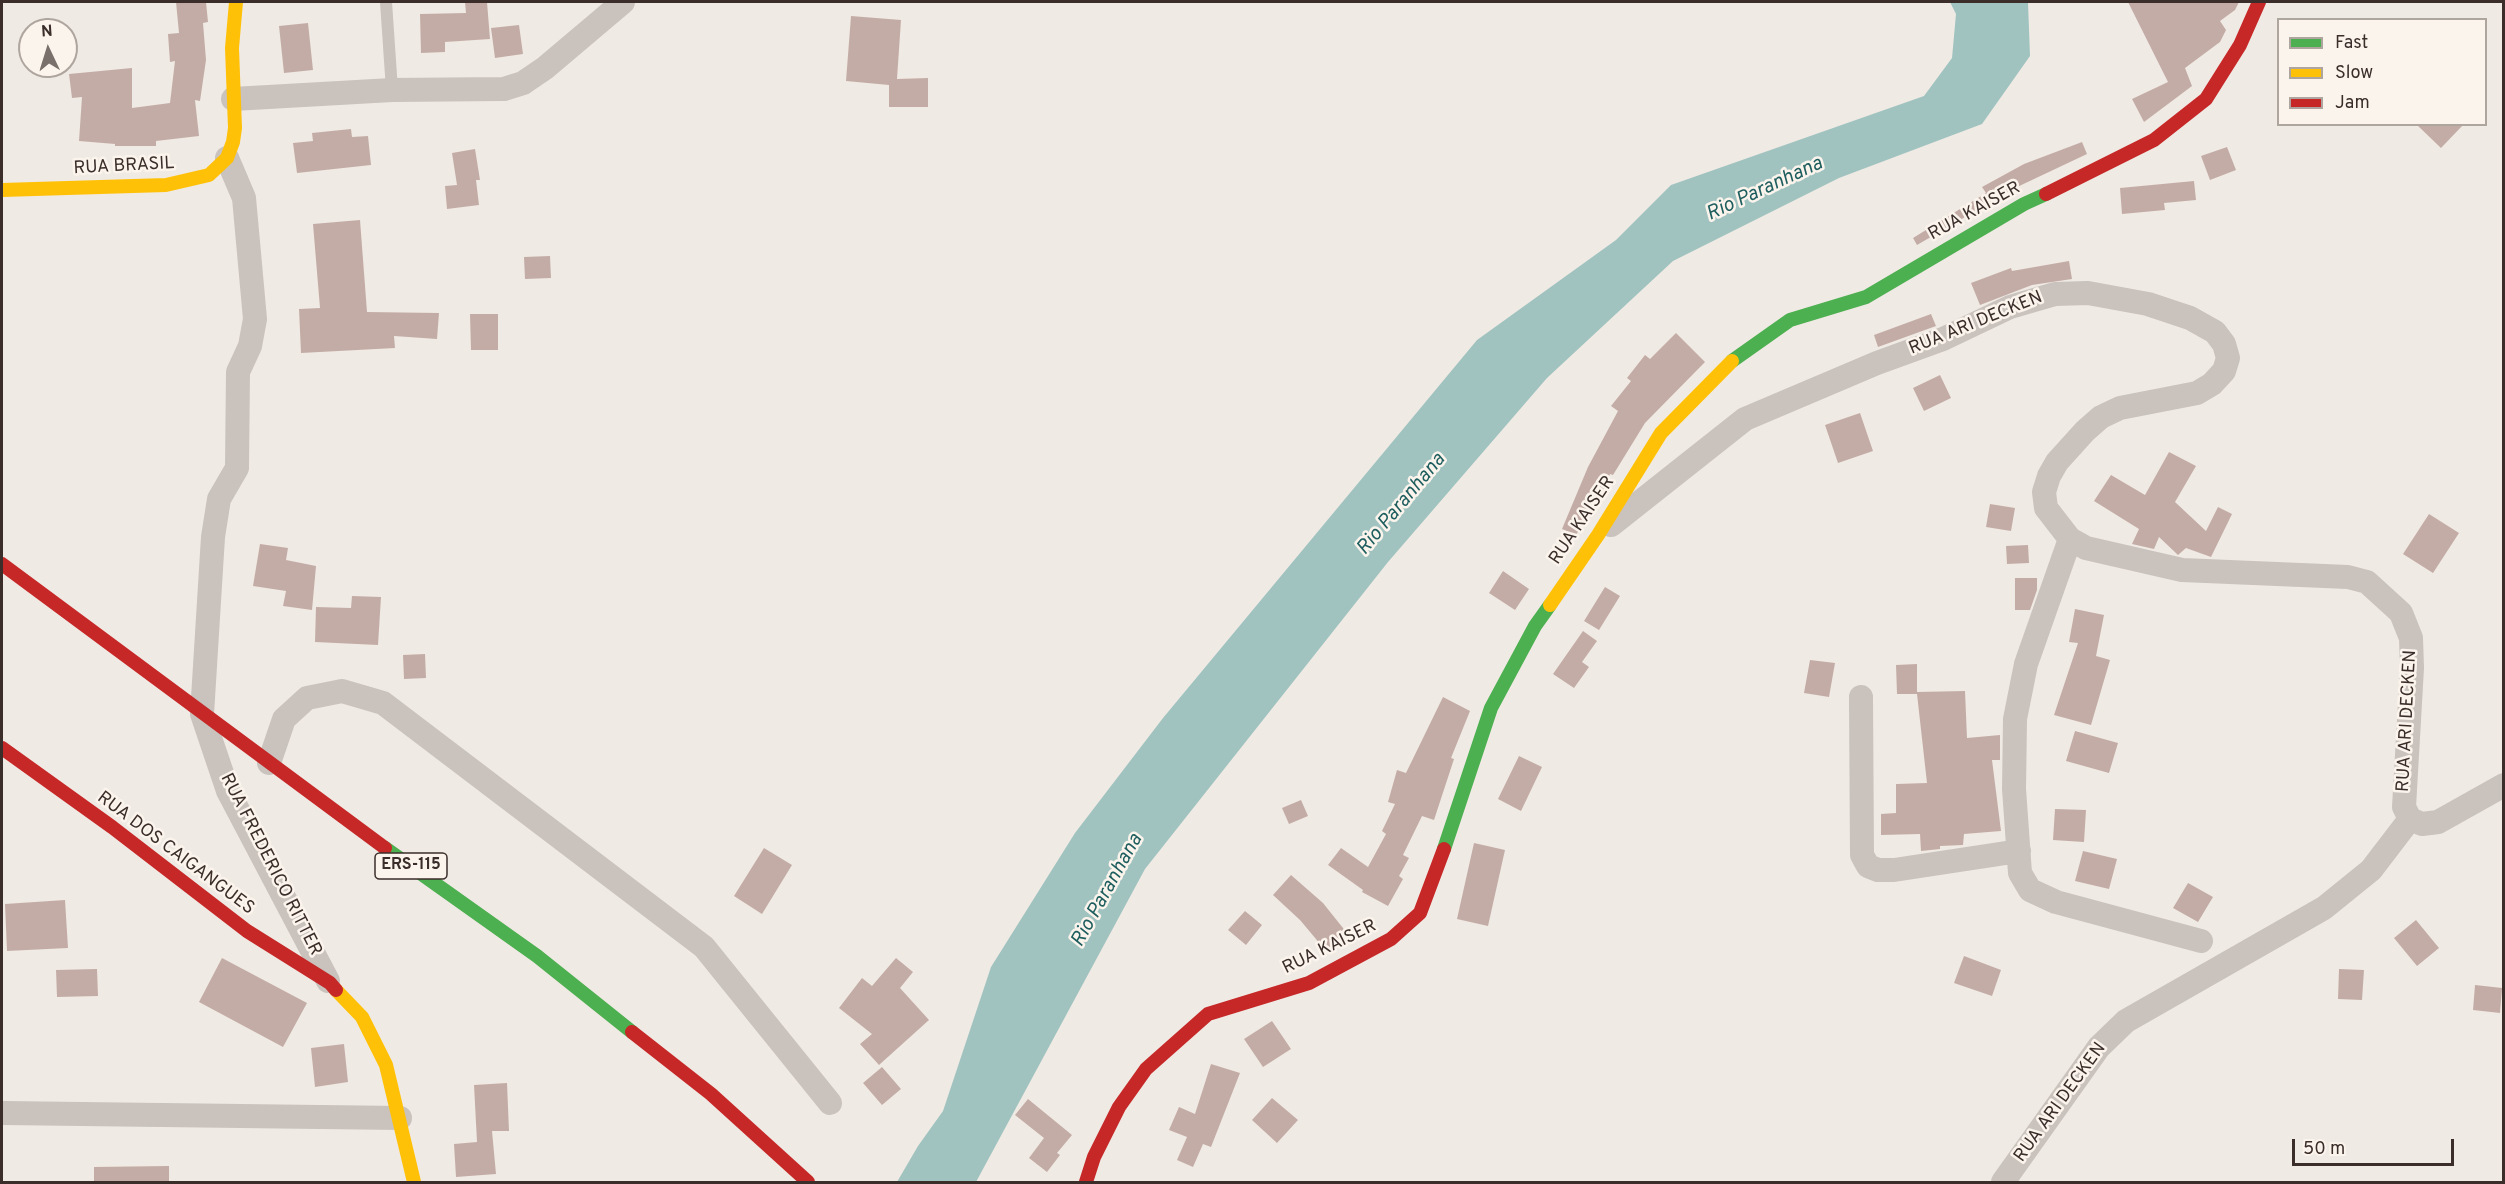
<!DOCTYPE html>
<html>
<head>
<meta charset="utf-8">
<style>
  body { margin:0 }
  #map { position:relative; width:2505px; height:1184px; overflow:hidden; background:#f0eae4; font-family:Overpass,sans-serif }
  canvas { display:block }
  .frame { position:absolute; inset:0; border:3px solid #3b2e2a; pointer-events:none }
  .legend { position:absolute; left:2277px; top:18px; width:210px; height:108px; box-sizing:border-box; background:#fbf4ed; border:2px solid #aea59f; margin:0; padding:8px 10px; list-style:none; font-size:18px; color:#3b2e2a }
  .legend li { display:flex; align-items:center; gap:12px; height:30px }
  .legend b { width:30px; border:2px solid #aea59f }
  .north { position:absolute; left:18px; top:18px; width:60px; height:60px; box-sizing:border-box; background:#fbf4ed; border:2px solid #aea59f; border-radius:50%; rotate:356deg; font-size:16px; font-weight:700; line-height:24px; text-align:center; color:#3b2e2a }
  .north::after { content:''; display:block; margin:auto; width:21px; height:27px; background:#7a706b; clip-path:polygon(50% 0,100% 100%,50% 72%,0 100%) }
  .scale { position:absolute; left:2292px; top:1139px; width:162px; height:27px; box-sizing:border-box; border:3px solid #3b2e2a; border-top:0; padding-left:8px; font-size:18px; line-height:21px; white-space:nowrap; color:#3b2e2a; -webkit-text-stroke:4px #fbf4ed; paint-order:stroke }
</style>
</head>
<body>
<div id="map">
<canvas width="2505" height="1184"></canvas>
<div class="frame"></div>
<ul class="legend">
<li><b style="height:8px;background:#4caf50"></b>Fast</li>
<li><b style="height:8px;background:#ffc107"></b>Slow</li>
<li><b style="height:8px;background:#c62828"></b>Jam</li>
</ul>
<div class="north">N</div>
<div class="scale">50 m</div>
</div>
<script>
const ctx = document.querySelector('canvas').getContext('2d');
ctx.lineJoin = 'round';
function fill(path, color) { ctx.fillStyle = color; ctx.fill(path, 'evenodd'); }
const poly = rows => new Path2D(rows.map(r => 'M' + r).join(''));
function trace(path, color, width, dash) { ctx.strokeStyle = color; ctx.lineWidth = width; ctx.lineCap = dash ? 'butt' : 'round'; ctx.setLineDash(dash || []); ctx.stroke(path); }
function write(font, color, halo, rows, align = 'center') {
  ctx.font = font + ' Overpass,sans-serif'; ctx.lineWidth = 5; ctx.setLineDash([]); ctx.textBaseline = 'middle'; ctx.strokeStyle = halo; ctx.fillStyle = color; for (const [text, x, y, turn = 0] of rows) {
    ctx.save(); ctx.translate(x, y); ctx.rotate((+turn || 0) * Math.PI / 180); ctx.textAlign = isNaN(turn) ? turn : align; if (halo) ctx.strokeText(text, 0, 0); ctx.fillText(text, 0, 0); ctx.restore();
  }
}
fill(poly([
  [1950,2,2028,2,2030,56,1982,124,1839,178,1673,261,1547,378,1388,562,1145,869,976,1182,897,1182,918,1146,943,1111,991,967,1075,833,1163,718,1477,340,1616,240,1671,185,1924,96,1952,58,1956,14]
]), '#a0c3c0');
fill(poly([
  [176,2,206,2,208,22,203,23,206,60,200,101,195,100,199,136,156,141,156,146,115,146,115,144,79,141,82,97,72,98,69,74,132,68,132,108,170,103,175,61,170,62,168,34,179,33],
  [465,2,487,2,490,39,445,42,445,52,421,53,420,14,466,13],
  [2128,2,2239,2,2235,10,2220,21,2226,30,2220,42,2185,68,2192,86,2144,122,2132,99,2168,82],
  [851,16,901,20,897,79,928,78,928,107,889,107,889,85,846,81],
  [308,23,313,70,284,73,279,26],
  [519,25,523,54,495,58,491,28],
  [2416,124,2464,124,2441,148],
  [351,129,352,137,368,136,371,165,297,173,293,143,313,141,312,133],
  [2082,142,2087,154,2015,188,1917,245,1913,238,1986,193,1982,187,2024,164],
  [2227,147,2236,170,2210,180,2201,156],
  [475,149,480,180,476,180,479,205,447,209,445,186,457,185,452,153],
  [2194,181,2196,200,2164,203,2165,210,2122,214,2120,188],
  [360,220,367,312,439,313,437,339,394,336,395,348,301,353,299,309,320,308,313,224],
  [550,256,551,278,525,279,524,257],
  [2069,261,2072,279,2032,285,1980,305,1971,283,2011,268,2012,271],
  [470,314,498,314,498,350,471,350],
  [1931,314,1936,326,1878,347,1874,335],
  [1676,333,1705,362,1645,423,1613,475,1610,474,1601,495,1576,535,1562,529,1588,467,1618,411,1611,406,1631,381,1627,378,1645,355,1650,359],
  [1940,375,1951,398,1924,411,1913,388],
  [1860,413,1873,451,1838,463,1825,425],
  [2169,452,2196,466,2175,502,2206,531,2218,507,2232,514,2211,557,2186,548,2178,555,2159,537,2154,549,2132,544,2139,529,2094,501,2111,475,2145,495],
  [1990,504,2015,508,2011,531,1986,527],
  [2429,514,2459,533,2433,573,2403,554],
  [260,544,288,548,286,560,316,566,312,610,283,606,286,591,253,586],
  [2028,545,2029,563,2007,564,2006,546],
  [1503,571,1529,589,1515,610,1489,593],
  [2015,578,2037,578,2037,590,2030,610,2015,610],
  [1605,587,1620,596,1599,630,1584,621],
  [352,596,381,597,378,645,315,642,316,607,351,608],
  [2075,609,2104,615,2096,656,2110,660,2091,725,2054,715,2078,643,2069,642],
  [1583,631,1597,641,1582,662,1589,667,1574,688,1553,674],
  [425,654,426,678,404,679,403,655],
  [1810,660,1835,663,1829,697,1804,693],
  [1917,664,1917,692,1965,691,1967,738,2000,735,2000,760,1992,760,2001,831,1964,834,1963,845,1940,846,1940,849,1921,851,1920,834,1881,835,1881,814,1896,813,1896,784,1927,783,1917,694,1897,694,1896,665],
  [1443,697,1470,711,1451,758,1454,759,1434,820,1422,816,1403,855,1409,858,1399,876,1403,879,1388,906,1362,892,1363,890,1328,865,1341,848,1368,867,1386,834,1382,831,1395,804,1388,802,1397,770,1406,773],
  [2075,731,2118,743,2109,773,2066,761],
  [1519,756,1542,767,1521,811,1498,799],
  [1301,800,1308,816,1289,824,1282,808],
  [2055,809,2086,810,2084,842,2053,840],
  [1474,843,1505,850,1488,926,1457,919],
  [764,848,792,865,762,914,734,896],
  [2083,851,2117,859,2109,889,2075,881],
  [1291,875,1323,903,1347,933,1326,951,1300,920,1273,895],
  [2188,883,2213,897,2198,922,2173,908],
  [65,900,68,948,7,951,5,904],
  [1245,911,1262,925,1246,945,1228,930],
  [2416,920,2439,948,2417,966,2394,938],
  [1964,956,2001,970,1992,996,1954,983],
  [222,958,307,1003,283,1047,199,1002],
  [896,958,913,972,900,988,929,1020,879,1065,860,1044,872,1034,839,1008,862,978,872,986],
  [97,969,98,996,57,997,56,970],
  [2339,969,2364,970,2362,1000,2338,999],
  [2475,985,2502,988,2500,1013,2473,1010],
  [1272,1021,1291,1049,1263,1067,1244,1039],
  [344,1044,348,1082,315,1087,311,1048],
  [1211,1064,1240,1073,1211,1147,1203,1144,1193,1167,1177,1160,1187,1137,1169,1130,1179,1107,1195,1114],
  [882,1067,901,1089,882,1105,863,1083],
  [507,1083,509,1131,492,1131,496,1174,456,1177,454,1144,477,1142,474,1085],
  [1272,1098,1298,1120,1277,1143,1252,1120],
  [1028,1099,1072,1135,1057,1153,1060,1155,1047,1172,1029,1158,1044,1138,1015,1115],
  [169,1166,169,1182,94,1182,94,1167]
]), '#c4aca6');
trace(poly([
  [386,2,392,90]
]), '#c9c2bd', 12);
trace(poly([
  [233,99,392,90,504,89,523,83,545,68,623,2],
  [227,158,244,198,255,319,250,346,238,372,237,468,219,499,213,537,202,714,228,791,328,981],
  [1611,525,1745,419,1877,363,1943,339,2010,307,2055,294,2088,293,2148,304,2190,318,2215,332,2224,344,2228,358,2224,371,2212,384,2197,393,2120,408,2101,417,2085,431,2057,462,2049,476,2044,492,2046,508,2070,539,2086,548,2182,570,2348,577,2367,582,2401,613,2411,638,2412,668,2404,807,2410,819,2422,824,2438,822,2504,785],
  [2070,539,2026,664,2015,719,2014,789,2020,873,2030,890,2056,902,2201,941],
  [1861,697,1862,855,1868,866,1878,870,1894,870,2019,851],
  [269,763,284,719,307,698,342,691,383,703,704,947,830,1103],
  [2,1113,400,1118],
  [2003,1182,2099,1047,2126,1021,2324,908,2371,870,2410,819]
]), '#c9c2bd', 24);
trace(poly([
  [1732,361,1790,320,1866,297,2024,204,2046,194],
  [385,848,537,956,632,1032],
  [1444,849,1491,708,1535,626,1550,605]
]), '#4caf50', 14);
trace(poly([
  [2,190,166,185,209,175,227,158,233,142,235,128,232,48,236,2],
  [1550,605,1598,535,1661,433,1732,361],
  [336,990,362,1017,386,1065,414,1182]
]), '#ffc107', 14);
trace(poly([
  [2046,194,2154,140,2206,99,2240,45,2259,2],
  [2,564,385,848],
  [2,748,112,827,247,931,330,983,336,990],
  [632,1032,711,1094,808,1182],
  [1086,1182,1094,1157,1119,1107,1146,1069,1208,1014,1309,983,1391,939,1420,913,1444,849]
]), '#c62828', 14);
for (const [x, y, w] of [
  [411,866,72]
]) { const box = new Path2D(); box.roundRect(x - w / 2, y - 13, w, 26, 4.5); ctx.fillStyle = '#fbf4ed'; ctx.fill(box); trace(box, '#3b2e2a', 1.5); }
write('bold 16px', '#3b2e2a', null, [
  ["ERS-115",411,866]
]);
write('18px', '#3b2e2a', '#fbf4ed', [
  ["RUA BRASIL",124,167,-3],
  ["RUA KAISER",1975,212,-29],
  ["RUA ARI DECKEN",1976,324,-22],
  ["RUA KAISER",1583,521,-56],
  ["RUA ARI DECKEN",2408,721,-87],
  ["RUA DOS CAIGANGUES",175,854,37],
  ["RUA FREDERICO RITTER",270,865,63],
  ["RUA KAISER",1330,948,-26],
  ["RUA ARI DECKEN",2061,1103,-54]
]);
write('italic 20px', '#1e5e5e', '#fbf4ed', [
  ["Rio Paranhana",1765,190,-25],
  ["Rio Paranhana",1402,505,-50],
  ["Rio Paranhana",1108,891,-61]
]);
</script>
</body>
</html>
